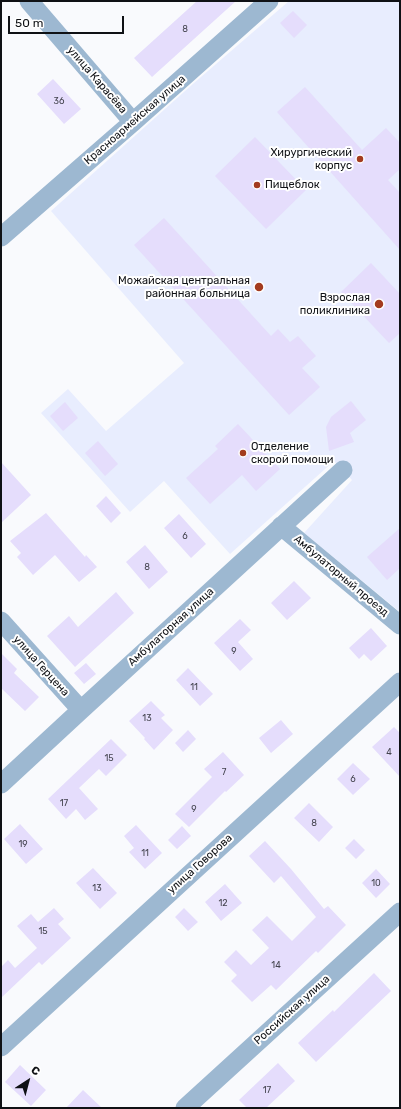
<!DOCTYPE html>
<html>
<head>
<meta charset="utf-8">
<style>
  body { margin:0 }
  #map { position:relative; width:401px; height:1109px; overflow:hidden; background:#f9fafd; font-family:Rubik,sans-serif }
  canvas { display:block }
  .frame { position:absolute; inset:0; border:2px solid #0f1115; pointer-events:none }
  .north { position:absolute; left:8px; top:1061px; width:40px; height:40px; -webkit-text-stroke:3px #fff; paint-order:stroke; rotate:36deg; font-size:11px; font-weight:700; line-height:16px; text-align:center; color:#0f1115 }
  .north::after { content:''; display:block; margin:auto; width:14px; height:18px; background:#0f1115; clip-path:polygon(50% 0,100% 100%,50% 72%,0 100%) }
  .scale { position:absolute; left:8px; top:16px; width:116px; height:18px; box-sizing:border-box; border:2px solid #0f1115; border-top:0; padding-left:5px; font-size:12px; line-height:14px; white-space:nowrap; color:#0f1115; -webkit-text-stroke:3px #fff; paint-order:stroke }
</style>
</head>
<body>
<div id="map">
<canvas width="401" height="1109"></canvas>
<div class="frame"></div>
<div class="north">С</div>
<div class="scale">50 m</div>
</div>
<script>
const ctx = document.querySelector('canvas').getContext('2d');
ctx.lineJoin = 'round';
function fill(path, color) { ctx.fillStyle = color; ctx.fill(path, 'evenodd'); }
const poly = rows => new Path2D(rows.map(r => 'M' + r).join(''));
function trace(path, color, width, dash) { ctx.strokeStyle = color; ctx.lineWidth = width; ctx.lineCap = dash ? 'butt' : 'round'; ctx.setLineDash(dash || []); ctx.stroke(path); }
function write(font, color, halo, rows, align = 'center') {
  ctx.font = font + ' Rubik,sans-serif'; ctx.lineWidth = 4; ctx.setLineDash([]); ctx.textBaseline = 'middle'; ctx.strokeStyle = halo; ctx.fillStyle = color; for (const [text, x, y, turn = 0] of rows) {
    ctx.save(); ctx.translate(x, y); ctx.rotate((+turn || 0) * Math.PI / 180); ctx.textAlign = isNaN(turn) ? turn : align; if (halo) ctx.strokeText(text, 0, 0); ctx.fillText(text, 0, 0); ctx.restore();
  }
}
fill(poly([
  [289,1,400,1,400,612,304,533,352,480,334,461,230,554,164,481,130,512,41,413,68,389,106,431,184,363,51,211,194,83]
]), '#e8edfe');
fill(poly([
  [197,1,236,1,152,77,134,58],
  [293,11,307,25,294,38,280,23],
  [53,79,81,109,64,124,37,94],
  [305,87,362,150,386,128,400,143,400,169,388,180,400,193,400,250,277,112],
  [255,137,306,190,266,229,215,176],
  [164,218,271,336,278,329,290,342,298,336,316,356,302,368,320,387,289,415,134,245],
  [371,263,400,294,400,333,389,343,341,292],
  [351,401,366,420,350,433,354,442,329,451,326,427,331,417],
  [65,402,78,418,63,431,50,416],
  [238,424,280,469,256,491,242,475,210,504,186,478,218,449,215,446],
  [98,441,118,464,105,476,85,453],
  [1,462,31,495,1,523],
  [106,496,121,513,111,523,96,506],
  [46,513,85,557,86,555,97,567,79,582,55,555,33,575,17,557,21,553,10,541],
  [179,514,206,544,191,558,164,528],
  [400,528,400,568,387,580,367,557],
  [145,545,168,572,149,589,126,562],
  [294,581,311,598,287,620,271,603],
  [116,592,134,613,75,667,47,636,69,616,78,627],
  [240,619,251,630,238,642,253,659,240,671,214,643],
  [371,628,387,646,371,661,364,654,359,659,349,648],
  [1,653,17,669,14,673,39,697,25,711,1,688],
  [86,663,96,674,84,684,74,673],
  [188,668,213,694,200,706,176,680],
  [151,701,165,715,161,718,173,730,154,750,144,739,145,738,129,721],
  [281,720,293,734,271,753,259,738],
  [394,727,400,733,400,777,372,747],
  [188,730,196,739,183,752,175,743],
  [111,739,127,755,106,776,99,769,79,788,98,809,85,820,76,809,66,819,48,799],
  [223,752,244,775,226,792,225,791,189,827,175,814,212,777,204,769],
  [353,763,370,779,353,795,337,779],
  [309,803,333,827,319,842,294,818],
  [20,824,43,849,26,864,4,839],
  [136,825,162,853,145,869,129,852,134,848,124,836],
  [182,826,191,836,177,849,168,840],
  [354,839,365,850,356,859,345,848],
  [265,841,291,869,324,909,328,906,346,925,318,953,316,951,276,990,271,985,252,1002,231,981,237,975,224,962,236,950,251,965,269,948,252,930,267,916,292,941,316,917,281,876,274,883,249,856],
  [93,868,117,893,100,909,76,883],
  [376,869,390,884,376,898,362,883],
  [225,884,242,903,221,921,205,902],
  [54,908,64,919,58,924,71,938,42,965,39,962,1,998,1,967,8,960,15,968,37,948,17,926,31,914,38,922],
  [184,908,198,922,188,931,175,917],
  [374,973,391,991,316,1062,298,1043,333,1010,334,1012],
  [278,1063,295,1081,266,1108,247,1108,239,1100],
  [20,1065,46,1090,31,1106,5,1082],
  [83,1090,102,1108,66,1108]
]), '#e5ddfc');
trace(poly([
  [29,1,133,122],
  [1,237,133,122,269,1],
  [281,526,400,625],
  [1,621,81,710],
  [1,784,81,710,343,470],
  [1,1047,400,682],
  [185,1108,400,912]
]), '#9db8d1', 19);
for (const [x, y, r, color] of [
  [360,159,4,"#a33b1f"],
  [257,185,4,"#a33b1f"],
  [259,287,5,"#a33b1f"],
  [379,304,5,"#a33b1f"],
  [243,453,4,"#a33b1f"]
]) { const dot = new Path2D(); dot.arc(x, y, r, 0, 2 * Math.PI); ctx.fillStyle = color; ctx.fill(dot); trace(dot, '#fff', 1.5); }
write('9px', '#44444f', null, [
  ["8",185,29],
  ["36",59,101],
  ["6",185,536],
  ["8",147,567],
  ["9",234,651],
  ["11",194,687],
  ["13",147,718],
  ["4",389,752],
  ["15",109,758],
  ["7",224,772],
  ["6",353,779],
  ["17",64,803],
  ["9",194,809],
  ["8",314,823],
  ["19",23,844],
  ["11",145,853],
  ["10",376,883],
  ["13",97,888],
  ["12",223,903],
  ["15",43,931],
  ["14",276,965],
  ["17",267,1090]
]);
write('11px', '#0f1115', '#fff', [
  ["улица Карасёва",97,80,49],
  ["Красноармейская улица",135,120,-41],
  ["Амбулаторный проезд",341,576,40],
  ["Амбулаторная улица",171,627,-42],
  ["улица Герцена",41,666,48],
  ["улица Говорова",200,864,-42],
  ["Российская улица",292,1010,-42]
]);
write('11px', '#0f1115', '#fff', [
  ["Хирургический",352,153],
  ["корпус",352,166],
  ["Пищеблок",265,185,"left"],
  ["Можайская центральная",250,281],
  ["районная больница",250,294],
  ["Взрослая",370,298],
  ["поликлиника",370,311],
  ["Отделение",251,447,"left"],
  ["скорой помощи",251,460,"left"]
], 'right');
</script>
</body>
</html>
